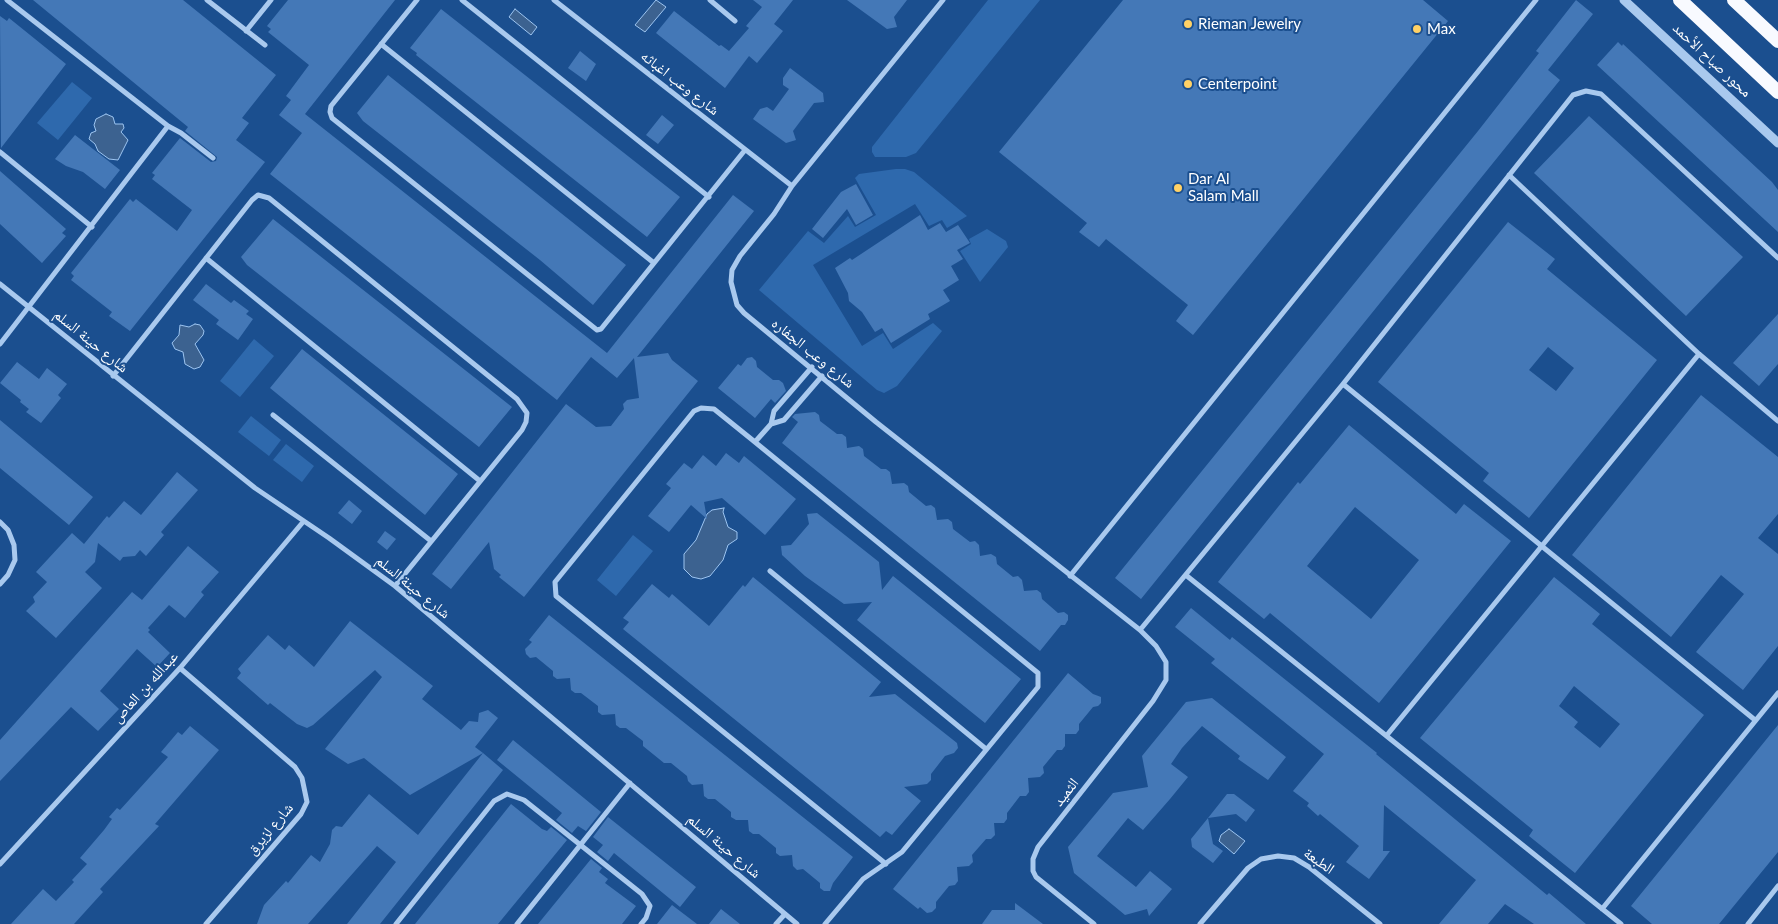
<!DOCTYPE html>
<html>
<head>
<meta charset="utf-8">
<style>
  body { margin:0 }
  canvas { display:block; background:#1b4f8f }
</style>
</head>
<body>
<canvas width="1778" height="924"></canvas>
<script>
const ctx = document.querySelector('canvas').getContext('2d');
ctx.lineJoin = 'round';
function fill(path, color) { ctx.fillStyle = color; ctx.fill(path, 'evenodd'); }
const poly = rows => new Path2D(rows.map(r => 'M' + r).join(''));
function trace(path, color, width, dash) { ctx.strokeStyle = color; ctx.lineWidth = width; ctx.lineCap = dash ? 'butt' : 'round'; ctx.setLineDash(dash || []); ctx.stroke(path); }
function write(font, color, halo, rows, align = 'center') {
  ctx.font = font + ' Lato,"Noto Naskh Arabic",sans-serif'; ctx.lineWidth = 4; ctx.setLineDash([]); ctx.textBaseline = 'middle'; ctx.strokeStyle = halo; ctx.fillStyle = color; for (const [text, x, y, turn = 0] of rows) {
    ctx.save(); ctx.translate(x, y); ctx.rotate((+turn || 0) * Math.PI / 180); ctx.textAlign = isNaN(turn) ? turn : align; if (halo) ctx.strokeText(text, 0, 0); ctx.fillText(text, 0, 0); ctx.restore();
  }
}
fill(poly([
  [988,0,1040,0,916,153,906,157,875,157,872,152,872,147],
  [72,82,92,98,58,140,37,123],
  [896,169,905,169,914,172,967,216,947,228,942,220,929,226,915,204,813,265,862,346,883,333,893,349,933,323,942,331,897,386,884,393,877,390,759,290,808,231,824,243,848,216,855,227,876,215,855,178,859,174],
  [987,229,1006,241,1008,247,980,282,960,251,971,244,969,239],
  [254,339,274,356,240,397,220,381],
  [251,416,281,440,269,456,238,432],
  [286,444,314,466,302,482,273,460],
  [633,535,653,551,616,596,597,580]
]), '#2e69ad');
const water = poly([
  [656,0,666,7,645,32,635,25,656,0],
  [515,9,537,27,531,35,509,17,515,9],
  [106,114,113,117,115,124,123,124,124,128,121,132,128,140,118,160,109,159,98,151,95,144,89,139,91,133,96,131,94,125,96,119,106,114],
  [195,324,200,325,204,331,203,335,195,344,204,360,200,367,194,369,185,364,183,352,175,349,172,343,179,335,180,325,189,327,195,324],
  [724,508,723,512,728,527,737,532,737,539,728,545,723,560,710,576,701,579,692,577,684,569,684,554,696,540,707,514,712,510,724,508],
  [1229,829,1245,841,1234,854,1219,841,1221,835,1229,829]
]);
fill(water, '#3c6290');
trace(water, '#9cc4f0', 1);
fill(poly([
  [33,0,183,0,276,75,242,118,249,123,236,140,265,162,130,331,109,316,112,312,71,280,74,276,71,273,130,199,133,202,136,199,177,231,192,210,152,179,155,175,152,173,180,138,211,162,216,161,217,157,185,131,188,127],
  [288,0,395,0,305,114,607,353,733,195,754,211,637,357,668,353,672,360,698,381,524,597,499,577,501,575,494,569,489,542,451,589,432,574,566,404,596,427,611,426,624,409,623,404,627,400,639,398,634,358,617,378,591,357,557,400,270,174,302,133,279,115,291,100,286,96,309,65,268,32,271,29,267,26],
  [753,0,793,0,774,24,783,31,757,63,749,56,725,88,656,33,674,11,719,46,721,45,729,51,749,28,746,26,762,7],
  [847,0,907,0,894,17,897,27,887,29],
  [1123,0,1423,0,1448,21,1193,335,1176,321,1188,305,1106,239,1099,247,1079,232,1087,223,999,152],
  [1576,0,1593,14,1548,70,1560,80,1141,599,1115,578,1478,131,1539,53,1536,51],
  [441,9,680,197,647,237,416,55,417,53,410,48],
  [0,16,7,21,9,18,66,64,1,148],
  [1618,42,1622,46,1623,44,1772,182,1778,190,1778,232,1597,65],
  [580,51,596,64,586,81,568,68],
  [790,68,823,93,824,102,814,103,793,131,796,140,786,143,753,119,760,109,767,107,773,111,789,89,783,85,783,78],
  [388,75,626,265,593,305,540,260,363,121,357,113],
  [662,115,674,125,658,144,646,135],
  [1589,116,1743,257,1686,316,1534,173],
  [75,135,120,170,105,189,83,172,66,166,55,159],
  [0,171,66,229,62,233,66,236,42,263,0,224],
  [856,184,873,215,856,225,847,209,823,238,812,229,841,192],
  [920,215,928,230,940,223,946,232,958,225,970,243,957,250,963,259,951,266,959,280,943,290,950,301,928,314,930,319,891,343,882,328,875,332,862,312,849,301,848,293,835,268,850,258,852,260],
  [273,219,512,407,479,447,247,265,241,257],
  [1508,222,1555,259,1547,269,1657,360,1529,518,1483,481,1489,473,1378,382],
  [1548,347,1574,368,1556,391,1529,370],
  [206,284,231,303,234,300,249,311,246,314,253,319,238,340,216,324,219,320,193,300],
  [1778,314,1778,364,1759,386,1733,363],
  [302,349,458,474,425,515,270,388],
  [752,357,756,361,757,367,773,380,779,380,783,383,786,391,775,403,771,399,755,418,718,388,738,364,741,366,747,358],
  [17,362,39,379,47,368,67,384,58,395,61,398,41,423,26,412,29,409,20,402,21,400,0,383],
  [1701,395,1778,457,1778,514,1758,538,1778,554,1778,646,1743,690,1696,652,1744,594,1721,575,1671,637,1572,555],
  [815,412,819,415,820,421,837,434,842,434,846,437,847,448,859,446,863,449,864,456,881,469,886,469,890,472,892,484,904,483,908,486,909,492,926,506,931,505,935,508,937,520,948,519,952,522,953,529,970,542,975,541,979,545,980,556,991,554,996,557,997,564,1013,577,1018,576,1022,580,1024,591,1037,590,1041,593,1042,599,1058,613,1064,612,1068,615,1068,620,1065,625,1061,625,1040,651,782,443,798,422,792,417,795,414],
  [0,420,93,497,69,525,0,468],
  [1349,425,1456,514,1464,504,1511,541,1379,703,1270,613,1264,619,1218,582,1298,482,1300,484],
  [1355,507,1419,560,1371,619,1307,566],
  [726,453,739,463,744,456,796,499,765,535,722,498,704,502,707,519,691,505,669,532,648,516,671,488,666,484,684,463,692,469,703,455,716,466],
  [177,472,198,490,161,532,164,535,146,556,140,550,135,556,123,557,120,561,98,543,95,562,85,572,102,588,56,638,26,611,35,602,33,597,47,582,36,572,72,533,84,544,107,516,109,518,124,501,141,515],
  [349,500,362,511,352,524,338,513],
  [817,513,879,562,882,590,893,576,1021,679,985,723,857,620,872,602,844,604,805,576,782,555,781,546,791,545,809,524,807,514],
  [385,531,396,539,387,550,377,542],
  [188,546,219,572,201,592,204,595,185,618,169,605,148,628,150,630,148,632,170,653,157,667,137,649,100,691,119,709,98,731,71,707,0,781,0,740,132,592,142,600],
  [753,577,881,682,869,697,895,694,957,743,958,748,954,753,945,756,931,774,931,780,927,784,904,787,921,801,892,835,886,831,880,837,623,629,629,622,623,618,652,584,669,598,672,594,709,626,743,585,745,587],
  [1554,577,1600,614,1592,624,1704,715,1575,873,1529,836,1533,830,1420,738],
  [1574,686,1620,724,1600,748,1574,727,1578,722,1559,706],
  [1191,608,1230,640,1232,637,1377,753,1376,754,1547,895,1549,893,1586,924,1534,924,1505,904,1488,924,1439,924,1476,880,1384,805,1383,851,1390,851,1369,879,1346,862,1359,846,1320,814,1318,816,1307,806,1309,803,1293,791,1324,754,1211,663,1215,659,1175,627],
  [549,615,853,857,833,883,830,891,824,891,820,888,820,883,803,869,797,870,793,866,792,855,780,856,776,853,776,848,759,834,753,834,749,831,748,820,736,820,731,817,731,812,715,799,708,799,704,796,703,784,692,785,688,781,687,776,671,763,664,763,643,746,643,741,626,728,620,728,616,725,615,714,602,715,598,712,598,706,581,693,575,693,571,690,570,678,557,679,553,676,553,671,536,657,530,658,526,654,525,649,532,642,529,640],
  [350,621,433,686,422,699,461,730,469,721,478,722,479,713,488,710,498,718,475,747,483,753,410,795,364,758,348,764,325,749,382,677,375,670,313,725,307,728,297,724,270,703,268,705,237,678,241,673,238,669,268,635,285,650,289,645,314,667],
  [1068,673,1093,694,1101,697,1101,703,1098,706,1093,707,1079,724,1079,730,1076,734,1065,734,1065,746,1062,750,1057,750,1043,767,1044,773,1040,777,1028,778,1029,792,1026,796,1020,796,1007,813,1007,819,1004,823,994,823,995,835,991,839,986,839,972,855,973,862,969,866,957,867,958,881,955,885,949,886,936,902,936,908,932,912,927,913,920,907,918,909,893,889],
  [1212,698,1286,757,1268,780,1238,759,1240,756,1202,726,1182,748,1171,764,1188,777,1170,799,1143,830,1128,818,1097,856,1136,887,1150,871,1172,889,1149,916,1147,909,1125,915,1074,873,1068,847,1113,793,1148,787,1142,756,1186,702],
  [1778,725,1778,852,1719,924,1652,924,1631,906],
  [190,726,219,750,155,824,159,826,100,889,103,892,74,924,11,924,43,889,56,901,74,882,72,880,87,864,80,858,104,830,112,819,109,817,117,808,120,810,168,757,161,752,178,732,182,735],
  [513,740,601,812,586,831,578,826,572,833,556,820,562,813,497,760],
  [483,753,503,770,380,924,347,924,396,862,377,846,308,924,257,924,264,905,286,881,288,883,311,855,320,862,330,844,332,830,336,826,342,827,369,794,418,835],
  [1227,794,1234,794,1255,810,1246,822,1236,814,1208,818],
  [511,804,542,829,547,831,551,827,567,840,498,924,415,924],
  [608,817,696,887,680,907,614,853,608,861,597,852,603,845,593,837],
  [1208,818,1213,844,1223,851,1213,863,1192,847,1191,839],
  [591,859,602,868,599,872,608,879,605,883,636,906,622,924,538,924],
  [1015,903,1043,924,982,924,992,910,1015,910],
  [672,905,697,924,657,924],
  [721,909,740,924,709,924]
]), '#4478b7');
trace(poly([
  [7,0,168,126,181,133,213,158],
  [207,0,265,45],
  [417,0,331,106,330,112,332,118,597,330,601,329,745,150],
  [462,0,709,197],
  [554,0,792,186],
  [710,0,735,21],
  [943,0,792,186,774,214,740,256,732,270,731,282,737,305,744,313,876,422,1140,630,1156,646,1166,662,1166,680,1153,701,1038,847,1033,859,1033,871,1036,877,1094,924],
  [246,31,271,0],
  [381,44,654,263],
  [0,152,92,227],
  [1509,175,1699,354,1778,421],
  [206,258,480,481],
  [0,284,255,488,329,538,395,586,797,924],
  [0,344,168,126],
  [113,376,252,200,258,195,269,198,517,399,527,413,526,422,522,430,395,586],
  [1343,384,1755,720],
  [273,415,431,541],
  [771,424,784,420,822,376],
  [755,442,771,424,774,411,812,367],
  [0,522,8,530,14,545,15,560,8,575,0,584],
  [770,571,986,749],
  [1070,576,1536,0],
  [1187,576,1621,924],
  [1140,630,1343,384,1573,95,1586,91,1601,94,1778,258],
  [180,668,295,767,302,778,307,802,301,814,206,924],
  [1387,735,1699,354],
  [0,864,180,668,303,522],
  [1602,909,1778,693],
  [396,924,494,801,507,794,524,800,642,894,650,906,646,918,641,924],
  [517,924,630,783],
  [776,924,785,914],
  [825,924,863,879,902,852,1038,687,1038,673,750,438,714,409,701,408,694,411,555,582,556,596,886,864],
  [1200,924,1248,868,1261,859,1278,856,1294,858,1309,867,1380,924],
  [1748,924,1778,886]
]), '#a9c9ee', 5);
trace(poly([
  [1624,0,1778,143]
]), '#a9c9ee', 9);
trace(poly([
  [1680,0,1778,92],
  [1734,0,1778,41]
]), '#f8faff', 14);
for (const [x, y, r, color] of [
  [1188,24,5,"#ffd166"],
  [1417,29,5,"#ffd166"],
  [1188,84,5,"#ffd166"],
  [1178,188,5,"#ffd166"]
]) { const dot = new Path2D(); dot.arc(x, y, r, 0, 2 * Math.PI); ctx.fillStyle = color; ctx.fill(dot); trace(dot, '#1b4f8f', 2); }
write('15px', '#fff', '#1b4f8f', [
  ["Rieman Jewelry",1198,24],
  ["Max",1427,29],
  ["Centerpoint",1198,84],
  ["Dar Al",1188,179],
  ["Salam Mall",1188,196]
], 'left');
write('15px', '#fff', '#1b4f8f', [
  ["محور صباح الأحمد",1712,60,43],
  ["شارع وعب اغباثه",680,83,38],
  ["شارع حينة السلم",91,341,39],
  ["شارع وعب الجفاره",813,353,39],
  ["شارع حينة السلم",413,587,39],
  ["عبدالله بن العاص",145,687,-48],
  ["الثميد",1066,792,-52],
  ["شارع لزيرق",270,829,-50],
  ["شارع حينة السلم",724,846,40],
  ["الطبعة",1319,861,35]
]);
</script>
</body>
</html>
